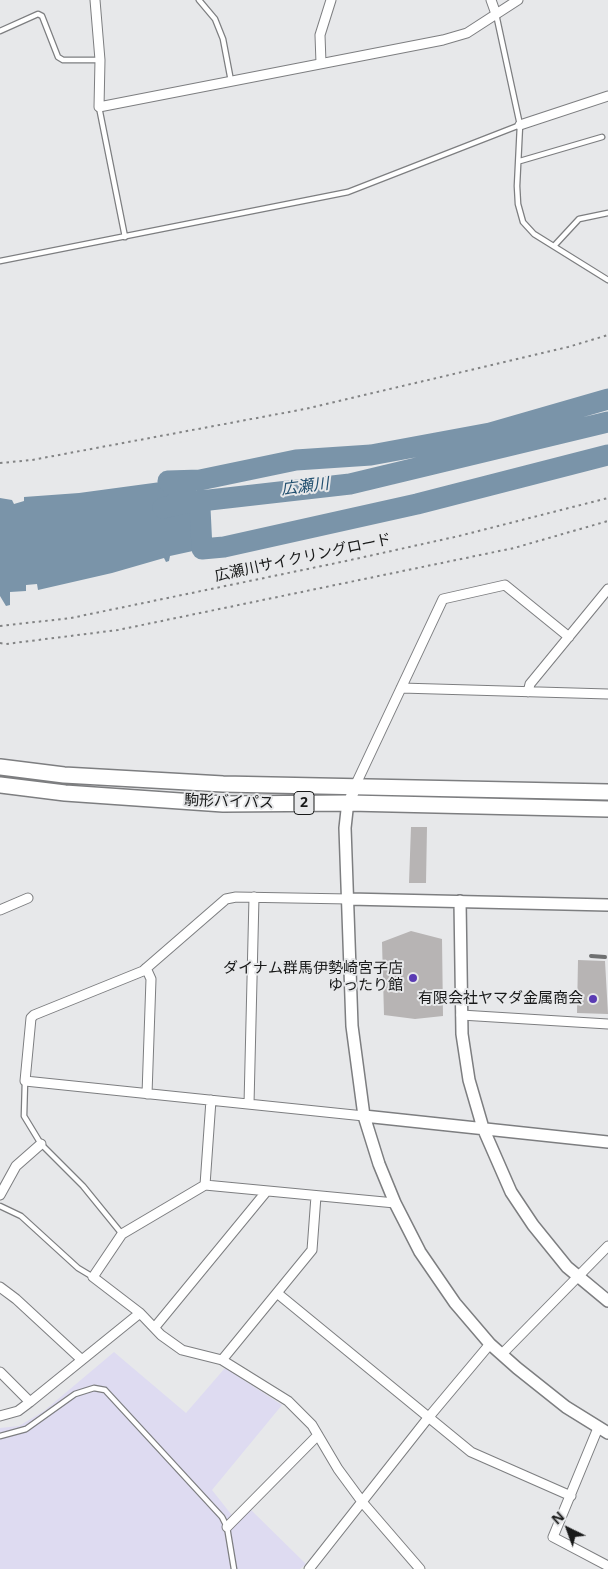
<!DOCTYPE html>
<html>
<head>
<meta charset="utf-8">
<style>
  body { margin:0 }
  #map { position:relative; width:608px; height:1569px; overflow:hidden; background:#e7e8ea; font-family:"Open Sans",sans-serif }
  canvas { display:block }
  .north { position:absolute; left:543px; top:1504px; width:50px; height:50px; -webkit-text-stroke:4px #e7e8ea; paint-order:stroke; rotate:318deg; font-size:14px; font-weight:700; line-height:20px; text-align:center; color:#191a1a }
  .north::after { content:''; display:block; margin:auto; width:18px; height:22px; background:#191a1a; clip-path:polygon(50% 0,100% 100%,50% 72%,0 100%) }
</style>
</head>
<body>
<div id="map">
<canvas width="608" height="1569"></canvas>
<div class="north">N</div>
</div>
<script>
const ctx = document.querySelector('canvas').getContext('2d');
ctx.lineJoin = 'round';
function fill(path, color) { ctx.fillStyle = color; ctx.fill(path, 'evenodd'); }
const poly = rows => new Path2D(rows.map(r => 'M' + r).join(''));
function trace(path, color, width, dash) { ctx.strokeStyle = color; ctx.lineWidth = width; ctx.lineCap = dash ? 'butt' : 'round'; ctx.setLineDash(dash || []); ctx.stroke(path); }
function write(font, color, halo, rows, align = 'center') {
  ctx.font = font + ' "Open Sans","Noto Sans JP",sans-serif'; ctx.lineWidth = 4; ctx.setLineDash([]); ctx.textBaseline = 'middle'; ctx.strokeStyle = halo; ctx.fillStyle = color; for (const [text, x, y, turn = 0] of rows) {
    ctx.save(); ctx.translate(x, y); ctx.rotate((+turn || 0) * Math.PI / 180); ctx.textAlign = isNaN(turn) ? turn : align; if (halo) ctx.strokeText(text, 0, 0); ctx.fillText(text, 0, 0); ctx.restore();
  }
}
fill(poly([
  [114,1352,186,1413,225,1368,282,1405,212,1490,238,1523,250,1509,306,1564,300,1569,0,1569,0,1428,19,1426,44,1411]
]), '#dedbf1');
fill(poly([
  [168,481,200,508,202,549,170,556,169,561,166,562,164,558,112,573,38,590,37,584,26,585,26,591,10,592,10,605,6,606,0,596,0,498,12,500,14,504,24,501,24,497,79,493]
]), '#7a94a9');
trace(poly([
  [168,481,200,508,202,549,224,547,417,504,608,455],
  [168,481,200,480,296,460,371,455,490,433,608,399],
  [163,508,183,503,350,484,608,422]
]), '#7a94a9', 21);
fill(poly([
  [411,827,427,827,426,883,409,883],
  [411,931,442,939,443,1016,415,1019,384,1015,382,942],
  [578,960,605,961,608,1014,577,1013]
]), '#b7b4b4');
const service = poly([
  [199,0,215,19,223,39,231,81],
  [496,14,520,125,517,186,518,204,523,222,534,234,608,280],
  [0,31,38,14,42,16,58,57,63,60,100,60],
  [99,107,125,237],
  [520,161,602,137],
  [554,246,579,219,608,213],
  [0,261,348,192,520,125],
  [25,1081,24,1116,41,1144,83,1186,122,1234],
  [0,1206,21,1216,78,1268,93,1277],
  [0,1436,26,1429,75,1394,94,1388,105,1390,222,1517,227,1527,234,1569]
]);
const minor = poly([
  [95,0,100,60,99,107,443,40,467,33,518,0],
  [491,0,496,14],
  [321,63,320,35,331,0],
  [520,125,608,96],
  [401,688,608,694],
  [528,692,530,684,608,589],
  [355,786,443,599,505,585,569,637],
  [349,899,236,897,226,899,143,971,34,1015,31,1018,25,1081,364,1116],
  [0,910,28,898],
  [146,968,151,979,147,1094],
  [461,1015,608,1024],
  [249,1104,254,897],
  [205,1185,211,1100],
  [0,1195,16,1166,41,1144],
  [395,1203,205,1185,122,1234,93,1277,140,1313,161,1335,182,1350,222,1360,288,1401,312,1425,338,1469,363,1503,420,1569],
  [0,1287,16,1299,82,1360],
  [277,1293,471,1452,571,1496],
  [155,1327,266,1192],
  [502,1354,608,1246],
  [222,1360,312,1250,316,1196],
  [0,1372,30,1402],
  [0,1416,18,1411,30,1402,140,1313],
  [598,1428,553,1537,608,1566],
  [227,1527,318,1435],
  [309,1569,428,1418,490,1344]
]);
const tertiary = poly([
  [355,786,347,810,345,828,352,1026,364,1116,379,1164,395,1203,420,1252,455,1303,490,1344,517,1368,566,1407,608,1433],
  [349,899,608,905],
  [460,901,462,1034,469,1080,483,1128,511,1192,533,1225,567,1267,608,1301],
  [364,1116,608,1142]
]);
const primary = poly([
  [0,767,64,775,223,784,608,792],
  [0,785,65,793,223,804,350,803,608,809]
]);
trace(service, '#7d7e80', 7);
trace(minor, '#7d7e80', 11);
trace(tertiary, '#7d7e80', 14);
trace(primary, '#7d7e80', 18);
trace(poly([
  [0,463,32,460,305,409,568,347,608,335],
  [0,626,71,618,346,561,459,536,608,498],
  [0,643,6,644,118,630,514,548,608,521]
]), '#828384', 2, [2.5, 4]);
trace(service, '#fff', 4.5);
trace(minor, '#fff', 9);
trace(tertiary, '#fff', 11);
trace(primary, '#fff', 15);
trace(poly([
  [591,956,605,957]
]), '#6f7071', 4);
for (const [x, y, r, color] of [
  [413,978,5,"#5a3bb3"],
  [593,999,5,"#5a3bb3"]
]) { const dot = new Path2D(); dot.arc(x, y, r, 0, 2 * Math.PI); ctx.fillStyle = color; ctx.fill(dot); trace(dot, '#e7e8ea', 2); }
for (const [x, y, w] of [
  [304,803,20]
]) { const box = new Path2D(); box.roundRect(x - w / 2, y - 11.5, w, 23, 4); ctx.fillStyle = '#e7e8ea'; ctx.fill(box); trace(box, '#191a1a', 1); }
write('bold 14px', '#191a1a', null, [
  ["2",304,803]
]);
write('15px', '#191a1a', '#e7e8ea', [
  ["広瀬川サイクリングロード",303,558,-12],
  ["駒形バイパス",229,802,2]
]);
write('15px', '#191a1a', '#e7e8ea', [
  ["ダイナム群馬伊勢崎宮子店",403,969],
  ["ゆったり館",403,986],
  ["有限会社ヤマダ金属商会",583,999]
], 'right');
write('italic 16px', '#214f6f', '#e7e8ea', [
  ["広瀬川",305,487,-7]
]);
</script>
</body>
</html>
